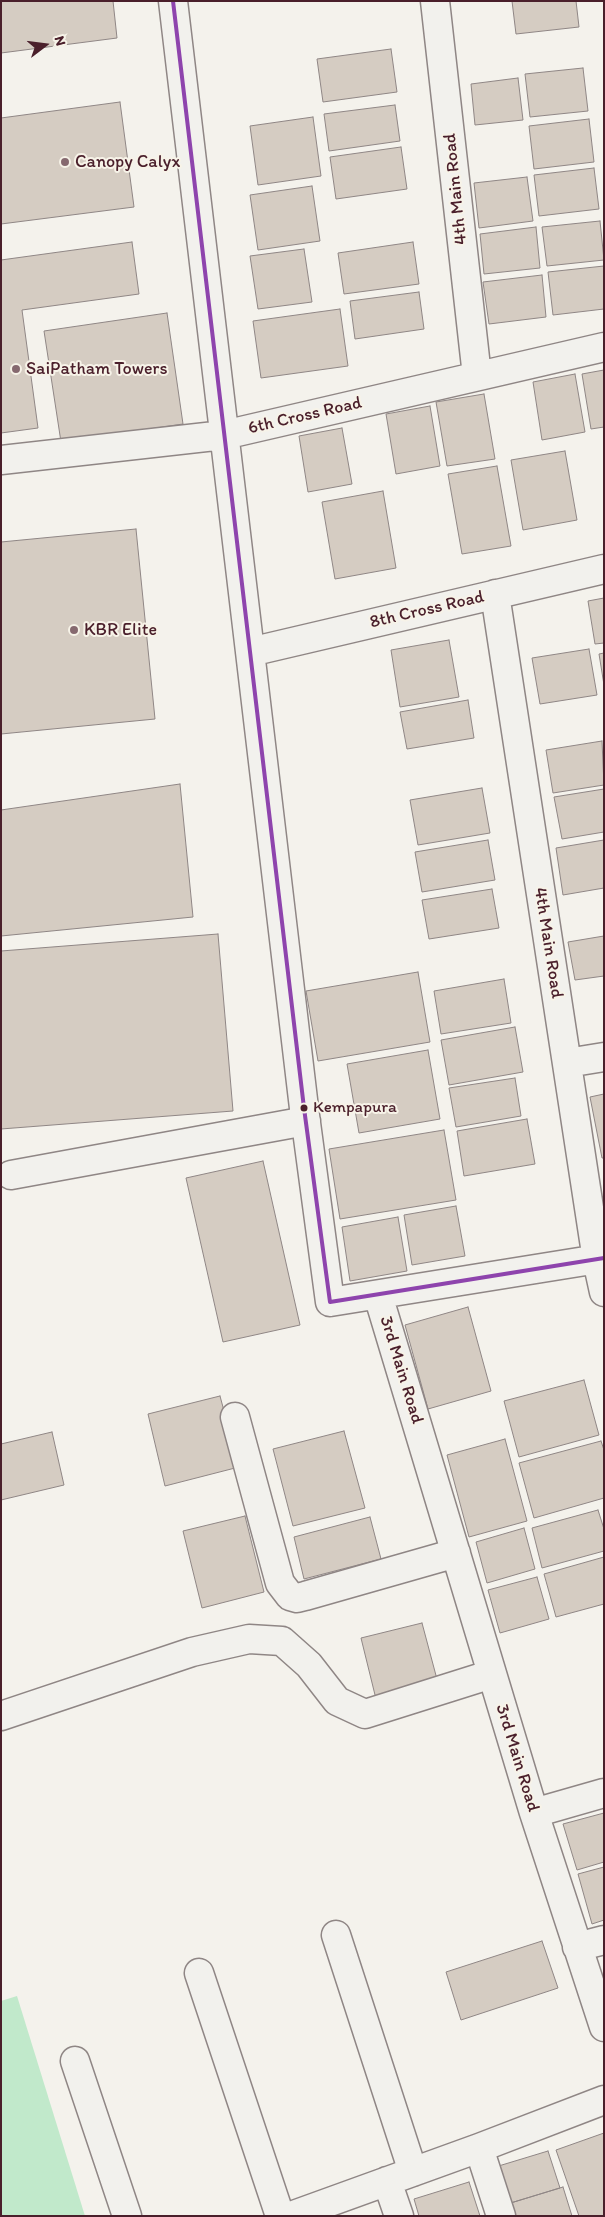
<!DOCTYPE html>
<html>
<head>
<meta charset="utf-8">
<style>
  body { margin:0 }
  #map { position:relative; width:605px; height:2217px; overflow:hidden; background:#f4f2ec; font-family:Itim,sans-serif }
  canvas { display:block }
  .frame { position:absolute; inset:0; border:2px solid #4a1f2b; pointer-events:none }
  .north { position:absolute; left:20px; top:20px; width:50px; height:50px; -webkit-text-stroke:4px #f7f3e8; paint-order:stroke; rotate:75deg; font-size:14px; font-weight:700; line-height:20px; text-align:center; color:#4a1f2b }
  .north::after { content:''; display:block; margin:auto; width:18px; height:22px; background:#4a1f2b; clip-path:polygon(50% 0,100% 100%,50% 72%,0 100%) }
</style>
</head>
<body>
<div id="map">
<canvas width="605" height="2217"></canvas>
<div class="frame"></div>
<div class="north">N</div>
</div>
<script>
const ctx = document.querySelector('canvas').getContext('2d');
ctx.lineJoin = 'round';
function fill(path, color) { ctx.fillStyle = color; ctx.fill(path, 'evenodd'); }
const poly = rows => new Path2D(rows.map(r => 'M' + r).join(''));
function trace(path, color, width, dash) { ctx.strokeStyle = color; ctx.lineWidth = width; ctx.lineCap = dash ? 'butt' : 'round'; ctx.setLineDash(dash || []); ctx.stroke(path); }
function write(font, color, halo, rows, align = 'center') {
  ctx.font = font + ' Itim,sans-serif'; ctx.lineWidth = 4; ctx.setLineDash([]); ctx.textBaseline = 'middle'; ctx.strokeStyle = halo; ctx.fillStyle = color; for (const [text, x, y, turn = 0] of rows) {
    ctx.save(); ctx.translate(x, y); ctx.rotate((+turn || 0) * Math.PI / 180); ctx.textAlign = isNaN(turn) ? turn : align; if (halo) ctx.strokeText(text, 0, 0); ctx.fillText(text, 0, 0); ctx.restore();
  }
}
fill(poly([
  [17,1996,85,2216,1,2216,1,2001]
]), '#c1e9cb');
const building = poly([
  [1,1,113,1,117,38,1,53,1,1],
  [512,1,576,1,579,27,516,34,512,1],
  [391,49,397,92,323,102,317,59,391,49],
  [583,68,588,111,530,117,525,74,583,68],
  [518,78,523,120,475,125,471,84,518,78],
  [120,102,134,207,1,224,1,118,120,102],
  [395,105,400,141,329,151,324,114,395,105],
  [313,117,321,176,258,185,250,126,313,117],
  [589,119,594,162,534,169,529,126,589,119],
  [401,147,407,189,336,199,330,157,401,147],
  [594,168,599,209,539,216,534,175,594,168],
  [527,177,533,221,479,228,474,183,527,177],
  [312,186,320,241,258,250,250,195,312,186],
  [600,221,604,260,547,266,542,227,600,221],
  [536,227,540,268,484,274,480,234,536,227],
  [132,242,139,294,22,310,38,428,1,433,1,260,132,242],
  [413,242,419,284,344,294,338,253,413,242],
  [304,249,312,302,258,309,250,256,304,249],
  [604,266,604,309,553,315,548,272,604,266],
  [542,275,546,317,489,324,483,282,542,275],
  [419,292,424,329,355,339,350,301,419,292],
  [340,309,348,366,261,378,253,321,340,309],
  [167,313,183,424,61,442,44,331,167,313],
  [604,370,604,427,591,429,582,374,604,370],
  [575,374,585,432,542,440,533,382,575,374],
  [484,394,495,459,447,466,436,402,484,394],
  [430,406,440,466,396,474,386,414,430,406],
  [342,428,352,484,308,492,299,436,342,428],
  [565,451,577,520,523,530,511,460,565,451],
  [497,466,511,546,462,554,448,474,497,466],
  [383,491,396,568,335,579,322,502,383,491],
  [136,529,155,719,1,734,1,542,136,529],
  [604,598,604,643,595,644,588,601,604,598],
  [449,640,459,697,400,707,391,650,449,640],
  [589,649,597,695,540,704,532,658,589,649],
  [604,653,604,685,599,654,604,653],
  [468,700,474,738,407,749,400,712,468,700],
  [602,741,604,785,553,793,546,750,602,741],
  [180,784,193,917,1,936,1,810,180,784],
  [482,788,490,833,418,845,410,800,482,788],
  [604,789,604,832,562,839,554,797,604,789],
  [488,840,495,880,422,892,415,852,488,840],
  [604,840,604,888,563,895,556,848,604,840],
  [492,889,499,928,429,939,422,900,492,889],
  [218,934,233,1111,1,1129,1,951,218,934],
  [604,936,604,976,575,980,568,942,604,936],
  [418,972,430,1042,318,1061,306,991,418,972],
  [504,979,511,1023,441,1034,434,991,504,979],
  [515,1027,523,1072,449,1085,441,1040,515,1027],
  [428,1050,440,1119,359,1133,347,1064,428,1050],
  [515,1078,521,1116,456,1127,449,1088,515,1078],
  [604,1094,604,1158,602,1158,590,1097,604,1094],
  [527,1119,535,1164,464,1176,457,1131,527,1119],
  [444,1130,456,1200,340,1219,329,1149,444,1130],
  [263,1161,300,1325,223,1342,186,1178,263,1161],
  [456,1206,465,1256,412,1265,404,1215,456,1206],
  [398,1217,407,1271,350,1281,342,1227,398,1217],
  [468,1307,491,1391,428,1409,405,1325,468,1307],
  [584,1380,599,1435,519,1457,504,1401,584,1380],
  [220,1396,239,1467,165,1486,148,1414,220,1396],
  [344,1431,365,1508,293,1526,273,1449,344,1431],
  [52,1432,64,1485,1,1500,1,1444,52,1432],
  [505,1439,527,1521,469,1537,447,1455,505,1439],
  [601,1441,604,1450,604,1498,534,1518,519,1463,601,1441],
  [598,1510,604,1529,604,1551,542,1568,532,1528,598,1510],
  [245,1516,264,1592,202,1608,183,1531,245,1516],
  [370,1517,381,1559,304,1579,294,1537,370,1517],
  [524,1528,535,1569,487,1583,476,1542,524,1528],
  [604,1557,604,1604,556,1617,544,1574,604,1557],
  [537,1577,549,1619,500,1633,488,1590,537,1577],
  [422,1623,438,1683,376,1699,361,1638,422,1623],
  [604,1813,604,1862,577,1870,563,1824,604,1813],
  [604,1867,604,1920,592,1924,578,1874,604,1867],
  [542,1941,558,1988,461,2020,446,1972,542,1941],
  [604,2133,604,2216,579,2216,556,2150,604,2133],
  [548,2151,560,2188,504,2205,492,2168,548,2151],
  [469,2182,480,2216,419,2216,414,2199,469,2182],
  [563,2187,572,2216,507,2216,504,2205,563,2187]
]);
fill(building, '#d5ccc2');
trace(building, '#8f8685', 1);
const minor = poly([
  [173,1,304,1108,330,1302,604,1258],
  [435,1,477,376],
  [1,460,224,435,604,347],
  [495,594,597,1260,604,1292],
  [250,652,604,569],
  [567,1063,604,1057],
  [11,1175,306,1121],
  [378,1295,534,1813,604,2027],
  [235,1417,280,1583,290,1596,297,1598,305,1596,456,1553],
  [1,1716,192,1652,249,1639,282,1641,309,1665,337,1701,365,1714,492,1674],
  [534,1813,604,1793],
  [336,1935,413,2172],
  [577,1947,604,1940],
  [199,1973,280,2216],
  [75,2061,127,2216],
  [479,2148,501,2216],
  [387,2181,399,2216],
  [291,2216,479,2148,604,2100]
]);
trace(minor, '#8f8685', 31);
trace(minor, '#f2f1ed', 28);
trace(poly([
  [173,1,304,1108,330,1302,604,1258]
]), '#8e44ad', 4);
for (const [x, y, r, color] of [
  [65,162,5,"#86696f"],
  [16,369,5,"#86696f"],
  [74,630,5,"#86696f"],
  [304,1108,4.5,"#4a1f2b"]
]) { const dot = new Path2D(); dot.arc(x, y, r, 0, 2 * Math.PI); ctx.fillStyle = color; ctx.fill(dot); trace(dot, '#f7f3e8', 2); }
write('17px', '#4a1f2b', '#f7f3e8', [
  ["Kempapura",313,1108]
], 'left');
write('18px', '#4a1f2b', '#f7f3e8', [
  ["Canopy Calyx",75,162],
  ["SaiPatham Towers",26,369],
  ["KBR Elite",84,630]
], 'left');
write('18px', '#4a1f2b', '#f7f3e8', [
  ["4th Main Road",456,189,-96],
  ["6th Cross Road",305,416,-13],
  ["8th Cross Road",427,610,-13],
  ["4th Main Road",548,943,81],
  ["3rd Main Road",401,1370,73],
  ["3rd Main Road",517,1758,73]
]);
</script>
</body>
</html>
